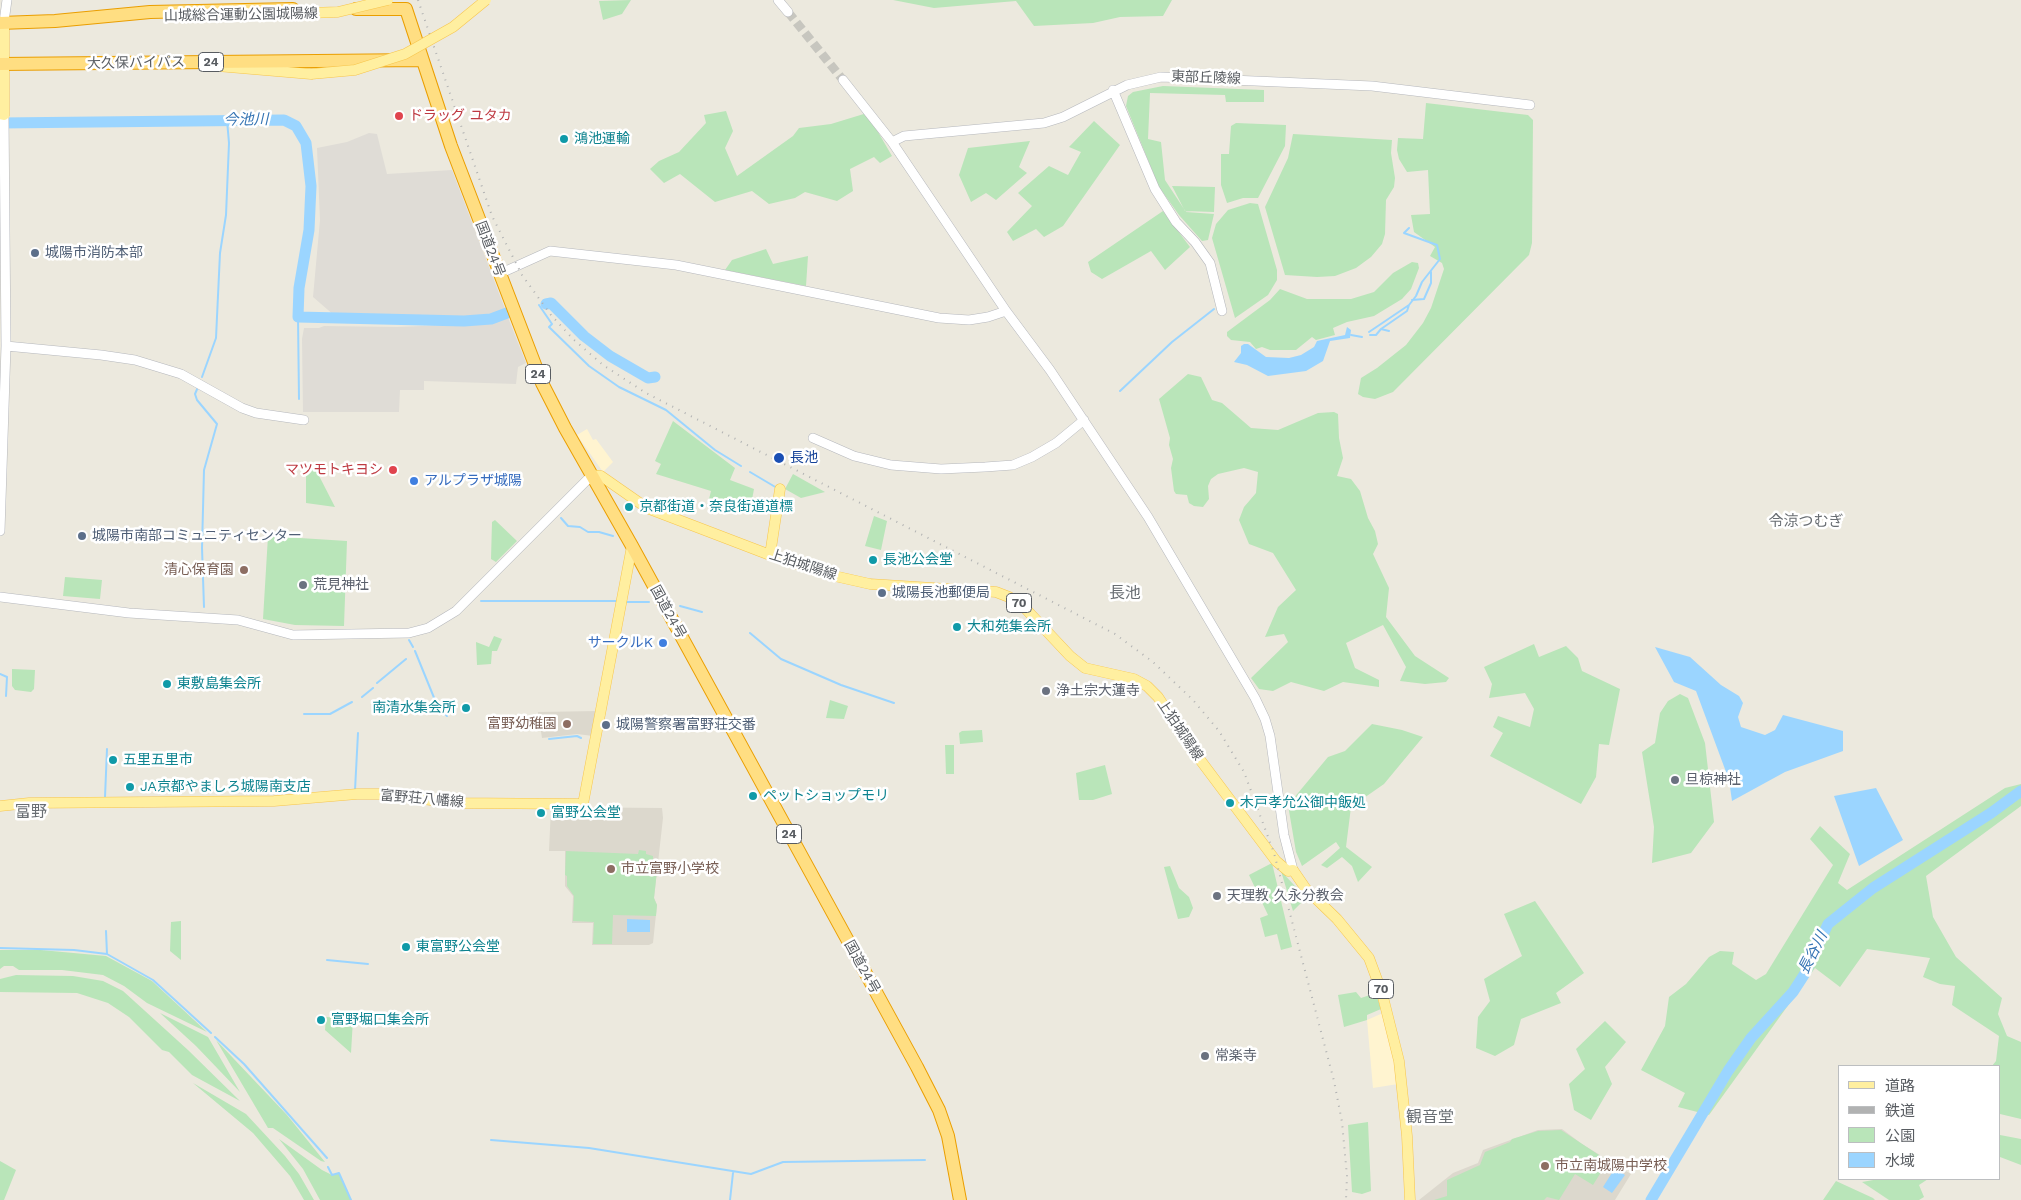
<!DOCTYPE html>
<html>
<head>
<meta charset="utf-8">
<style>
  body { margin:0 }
  #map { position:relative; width:2021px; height:1200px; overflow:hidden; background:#ece9de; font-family:"Work Sans","Noto Sans JP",sans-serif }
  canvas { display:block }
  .legend { position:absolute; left:1838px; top:1065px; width:162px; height:115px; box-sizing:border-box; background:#fff; border:1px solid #bcbec0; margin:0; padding:6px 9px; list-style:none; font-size:15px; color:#585c61 }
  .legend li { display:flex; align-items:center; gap:10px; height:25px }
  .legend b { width:25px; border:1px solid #bcbec0 }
</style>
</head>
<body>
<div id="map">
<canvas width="2021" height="1200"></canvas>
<ul class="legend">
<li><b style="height:6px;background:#ffefa0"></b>道路</li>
<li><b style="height:6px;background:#b1b2b2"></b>鉄道</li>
<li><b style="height:14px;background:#b9e5b9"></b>公園</li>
<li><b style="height:14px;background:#9bd5ff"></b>水域</li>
</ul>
</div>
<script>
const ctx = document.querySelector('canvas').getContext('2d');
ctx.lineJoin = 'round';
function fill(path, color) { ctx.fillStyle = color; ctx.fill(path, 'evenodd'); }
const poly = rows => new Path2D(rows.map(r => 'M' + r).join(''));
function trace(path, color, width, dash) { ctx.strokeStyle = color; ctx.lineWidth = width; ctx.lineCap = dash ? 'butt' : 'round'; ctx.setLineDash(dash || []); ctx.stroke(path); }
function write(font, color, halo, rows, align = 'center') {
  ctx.font = font + ' "Work Sans","Noto Sans JP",sans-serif'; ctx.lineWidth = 5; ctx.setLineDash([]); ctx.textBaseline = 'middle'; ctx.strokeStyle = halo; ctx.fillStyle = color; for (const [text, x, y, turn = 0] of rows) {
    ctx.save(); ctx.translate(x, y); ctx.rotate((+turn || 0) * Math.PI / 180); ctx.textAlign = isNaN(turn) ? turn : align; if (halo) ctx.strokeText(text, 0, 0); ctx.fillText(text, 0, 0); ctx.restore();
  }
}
fill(poly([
  [587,429,593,440,596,439,613,462,603,472,577,435],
  [1383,1013,1392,1048,1398,1084,1373,1088,1367,1020]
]), '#fff4d0');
fill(poly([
  [369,133,377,134,387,174,452,170,505,309,490,315,423,318,335,316,313,297,320,220,317,148,347,142],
  [507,315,526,363,518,367,516,384,424,381,424,390,400,390,399,412,303,412,302,339,304,328,319,328,324,326,397,327,447,325,448,322,492,320]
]), '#dfdcd6');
fill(poly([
  [598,711,593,736,577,734,542,738,538,712],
  [551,807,662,808,663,818,654,898,657,905,653,943,649,945,592,945,593,923,572,923,573,896,565,886,565,851,549,851],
  [1562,1129,1582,1144,1631,1174,1615,1200,1419,1200,1453,1173,1478,1163,1483,1150,1538,1130]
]), '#dcd8cd');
fill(poly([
  [631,0,622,14,603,20,599,1],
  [893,0,1172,0,1163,16,1120,17,1093,23,1034,26,1016,1,934,8],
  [1163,86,1264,90,1264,102,1226,102,1225,95,1150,93,1148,139,1161,142,1165,180,1186,212,1214,214,1208,240,1202,241,1179,215,1159,187,1126,106,1128,96,1133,92],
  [1426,103,1528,115,1533,120,1532,243,1529,255,1393,392,1375,399,1363,397,1358,394,1361,378,1377,368,1406,345,1423,323,1431,308,1444,269,1442,263,1430,256,1435,247,1414,232,1411,215,1430,214,1428,170,1407,172,1399,159,1397,150,1398,138,1423,139],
  [726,111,733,131,725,148,737,176,793,136,799,128,831,124,867,113,892,156,880,163,874,157,850,169,853,191,837,201,805,192,795,198,769,204,752,191,715,202,680,174,664,183,650,169,659,161,679,152,706,123,704,115],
  [1094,121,1120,145,1063,226,1044,237,1036,229,1013,241,1007,232,1032,206,1018,193,1049,166,1068,175,1081,152,1069,147],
  [1236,123,1286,125,1285,146,1258,198,1243,198,1227,203,1221,185,1221,154,1229,154,1231,126],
  [1293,134,1392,140,1391,153,1395,178,1394,187,1386,200,1385,234,1382,244,1371,257,1356,268,1335,276,1317,277,1285,275,1265,207,1288,158],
  [1030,141,1019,167,1027,173,996,200,986,193,971,202,959,175,968,148],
  [1172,186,1215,187,1214,212,1185,211],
  [1250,203,1258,204,1277,270,1277,280,1268,295,1235,318,1212,238,1216,224,1228,210],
  [1163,211,1190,247,1165,270,1151,251,1102,279,1091,272,1088,262],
  [766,249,773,264,808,256,806,286,725,270,732,260],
  [1412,262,1418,263,1419,268,1411,289,1402,299,1374,316,1347,322,1333,328,1335,335,1316,340,1312,337,1296,350,1270,350,1262,347,1256,349,1250,342,1231,340,1227,336,1227,332,1270,300,1280,289,1307,299,1351,299,1374,292,1393,273],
  [1188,374,1201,377,1212,400,1222,403,1251,428,1278,430,1318,413,1334,412,1338,414,1339,438,1343,458,1337,476,1351,479,1360,491,1368,518,1375,531,1378,544,1373,554,1389,588,1386,617,1415,656,1449,678,1446,682,1425,684,1400,681,1406,667,1383,625,1346,643,1355,668,1379,680,1379,687,1343,682,1324,691,1291,682,1273,691,1259,689,1251,678,1288,642,1284,634,1265,637,1278,607,1296,590,1273,553,1249,544,1239,520,1244,507,1256,493,1258,472,1244,468,1218,474,1211,479,1208,486,1209,499,1203,507,1194,506,1189,503,1187,495,1176,494,1174,491,1171,468,1173,459,1169,445,1170,438,1159,399],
  [673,421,735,468,730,480,754,489,751,505,745,505,742,514,708,503,711,491,656,474,661,464,655,461],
  [306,463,313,464,335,507,306,503],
  [793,474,825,492,801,498,785,489],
  [874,516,887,521,881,550,865,546],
  [495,520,517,541,496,562,491,559,492,522],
  [268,536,347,541,344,626,295,625,263,619],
  [65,577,102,580,100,599,63,596],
  [494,636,502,639,497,651,492,651,491,664,477,665,476,642,489,647],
  [1534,644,1539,657,1566,646,1578,658,1582,671,1620,689,1609,745,1599,744,1596,777,1581,804,1490,756,1503,733,1493,727,1498,716,1530,727,1534,709,1525,693,1489,698,1492,684,1484,667],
  [12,669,35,670,34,689,31,692,15,690,12,686],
  [1680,694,1688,698,1705,743,1714,822,1691,853,1652,863,1654,827,1642,752,1655,743,1660,713,1668,701],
  [830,700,848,706,844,719,826,718],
  [1372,724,1402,730,1423,737,1384,784,1351,807,1346,847,1372,867,1358,882,1352,866,1342,857,1327,868,1321,865,1340,848,1336,842,1302,866,1296,852,1288,805,1328,757,1345,751],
  [982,730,983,742,960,744,959,733,962,731],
  [945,745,954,745,954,774,946,774],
  [1105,765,1112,794,1093,800,1079,800,1076,773],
  [2021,784,2021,806,1926,876,1933,917,1956,957,2002,998,1998,1014,2007,1036,2021,1042,2021,1119,2000,1114,2000,1066,1992,1066,1996,1061,1999,1036,1952,1005,1955,986,1940,984,1923,977,1930,958,1867,949,1840,987,1815,968,1709,1115,1678,1107,1685,1093,1641,1070,1665,1026,1669,997,1686,984,1709,957,1720,951,1734,952,1732,964,1756,980,1766,974,1833,865,1810,839,1820,826,1850,854,1838,883,1847,890,2005,788],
  [639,850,646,851,646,854,653,856,653,862,658,862,654,898,657,905,656,916,613,915,612,944,593,944,594,922,573,921,574,896,567,886,567,876,565,875,566,851,638,854],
  [1272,863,1292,947,1281,950,1277,934,1265,937,1260,918,1268,915,1249,875],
  [1170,866,1179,888,1189,897,1193,908,1189,917,1178,919,1164,867],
  [1281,871,1306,898,1293,911],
  [1535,901,1584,973,1556,993,1561,1003,1521,1019,1514,1045,1495,1056,1476,1048,1478,1017,1490,1001,1484,979,1522,956,1504,914],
  [181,921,181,960,170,951,171,922],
  [0,950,41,950,106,956,152,981,207,1032,147,1003,124,986,103,975,62,970,19,970,13,966,4,966,0,969],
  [16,975,73,976,103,981,123,991,188,1050,240,1101,192,1075,169,1052,162,1050,129,1017,108,1003,77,993,0,992,0,979],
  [1356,992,1361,998,1376,993,1381,1009,1367,1015,1367,1020,1344,1027,1338,995],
  [160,1013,208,1037,240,1092,196,1046],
  [326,1017,353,1019,351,1053,325,1030],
  [1605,1021,1626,1042,1605,1067,1612,1084,1591,1120,1574,1110,1569,1084,1585,1069,1576,1049],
  [216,1040,287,1115,325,1162,321,1161,273,1128,268,1128],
  [193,1083,246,1114,285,1156,299,1174,314,1200,304,1200,290,1176,253,1133],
  [1368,1122,1371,1191,1362,1194,1352,1192,1348,1125],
  [1561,1130,1608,1161,1593,1185,1575,1174,1559,1200,1547,1197,1544,1200,1434,1200,1447,1196,1447,1180,1480,1165,1485,1152,1510,1142,1512,1139,1538,1131],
  [2000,1135,2021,1139,2021,1165,2000,1157],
  [279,1139,322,1170,332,1175,339,1173,351,1200,320,1200,303,1169],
  [0,1161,16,1170,4,1200,0,1200],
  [1879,1179,1928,1179,1919,1185,1924,1197,1919,1200,1889,1200,1862,1182],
  [1836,1181,1873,1198,1875,1200,1823,1200]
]), '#b9e5b9');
fill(poly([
  [1347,327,1351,330,1350,338,1330,341,1323,361,1306,371,1268,376,1247,365,1234,362,1241,353,1241,346,1244,344,1248,344,1266,357,1289,358,1301,355,1314,347,1317,341,1345,335],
  [1655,647,1690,657,1721,685,1739,696,1743,703,1738,717,1741,727,1765,735,1775,730,1783,715,1843,731,1843,751,1785,772,1732,801,1729,780,1696,691,1674,682],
  [1876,788,1903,840,1859,866,1834,796],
  [627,919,650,920,650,932,627,932],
  [1615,1168,1625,1175,1612,1193,1603,1187]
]), '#9bd5ff');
trace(poly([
  [1412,300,1424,299,1431,283,1431,272],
  [539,305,552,324,549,327,589,366,619,387,666,410,715,450,741,466],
  [298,317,299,399],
  [1381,329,1407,311,1409,305],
  [1369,332,1409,305,1416,296,1422,282,1440,259,1437,245,1404,233,1409,228],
  [1351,335,1362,337],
  [1370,335,1376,335,1381,329,1389,331],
  [202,377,216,338,220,253,226,215,229,143,227,120],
  [198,387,195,394,197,400,217,424,204,470,202,548,204,607],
  [1120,391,1172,342,1214,309],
  [750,472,777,488],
  [561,518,568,526,580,527,588,532,599,532,613,536],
  [481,601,617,601],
  [626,602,649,602],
  [680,606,702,612],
  [750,633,781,659,841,685,894,703],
  [409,640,413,647],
  [415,651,437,705,447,716],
  [0,674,7,677,6,696],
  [377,683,406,659],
  [362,697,373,688],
  [304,714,330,714,352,702],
  [549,739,577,736,581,738],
  [355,790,358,733],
  [105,797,107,749],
  [106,931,107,954],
  [0,948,74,950,107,954,153,980,211,1033],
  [327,960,368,964],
  [215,1037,244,1064,327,1158],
  [491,1140,589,1148,751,1174,783,1162,925,1160],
  [328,1167,332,1175,339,1173,351,1200],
  [730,1200,733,1173]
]), '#9bd5ff', 2);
trace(poly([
  [0,123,284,120,296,126,306,143,311,186,309,230,299,288,298,317,464,321,491,319,507,313],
  [546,304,551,303,584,336,610,356,648,378,655,377],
  [1651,1200,1728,1071,1751,1038,1793,992,1804,975,1828,924,1873,888,1991,813,2021,791]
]), '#9bd5ff', 11);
trace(poly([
  [788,12,843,80]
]), '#c7c6bf', 9, [9, 4.5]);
const minor = poly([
  [778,0,788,12],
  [4,22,7,0],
  [843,80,892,142,1006,311],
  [1113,90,1155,189,1176,222,1195,242,1210,263,1222,311],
  [892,142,904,136,1044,123,1063,117,1127,85,1161,77,1372,86,1530,105],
  [499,274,550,251,676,265,939,318,969,320,988,317,1006,311,1050,370,1148,517,1255,698,1265,719,1270,736,1284,835,1293,870],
  [6,346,101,355,135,360,181,374,242,408,256,413,304,420],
  [813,438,854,456,891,465,941,469,985,467,1013,465,1032,457,1056,443,1084,420],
  [0,531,6,346,4,115],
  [0,597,129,613,238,620,293,635,409,633,428,628,456,611,592,475]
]);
const major = poly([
  [217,66,311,74],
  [0,114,4,115,4,22],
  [592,475,601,476,647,508,770,555,830,575,870,584,996,592,1009,597,1023,606,1070,656,1085,668,1134,679,1147,686,1158,697,1192,749,1276,861,1288,871,1293,870,1306,889,1337,919,1369,958,1382,993,1399,1061,1407,1136,1410,1200],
  [770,555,780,489],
  [0,806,29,803,274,801,357,794,384,794,454,803,583,804,632,546]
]);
const highway = poly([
  [356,9,406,9,451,146,542,383,565,428,632,546,917,1067,939,1110,948,1136,960,1200],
  [0,23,55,21,150,12,293,9],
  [0,64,422,60]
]);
trace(minor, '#b5b7bc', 10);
trace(major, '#f7c54c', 11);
trace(highway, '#ea9e00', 14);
trace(minor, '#fff', 9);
trace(major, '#ffefa0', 10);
trace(highway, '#ffde82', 12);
trace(poly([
  [418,0,492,216,522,275,551,315,573,339,603,365,646,393,1115,634,1153,662,1193,700,1219,731,1244,772,1274,853,1334,1081,1342,1122,1347,1176,1346,1200]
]), '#b1b2b2', 2, [1, 6]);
const majorBridge = poly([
  [278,14,338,12,388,0],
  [311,74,355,70,405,54,453,27,486,0]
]);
trace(majorBridge, '#f7c54c', 11, []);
trace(majorBridge, '#ffefa0', 10);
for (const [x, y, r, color] of [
  [399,116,5,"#e0444e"],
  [564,139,5,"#0f9aa8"],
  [35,253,5,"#5c6f8a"],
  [779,458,6,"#1a4fb4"],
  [393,470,5,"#e0444e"],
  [414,481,5,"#3f7fe0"],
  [629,507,5,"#0f9aa8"],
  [82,536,5,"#5c6f8a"],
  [873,560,5,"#0f9aa8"],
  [244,570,5,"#8d6e63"],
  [303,585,5,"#6b7280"],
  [882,593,5,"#5c6f8a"],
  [957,627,5,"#0f9aa8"],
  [663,643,5,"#3f7fe0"],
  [167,684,5,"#0f9aa8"],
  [1046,691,5,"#6b7280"],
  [466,708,5,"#0f9aa8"],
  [567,724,5,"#8d6e63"],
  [606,725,5,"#5c6f8a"],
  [113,760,5,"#0f9aa8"],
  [1675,780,5,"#6b7280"],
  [130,787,5,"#0f9aa8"],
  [753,796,5,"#0f9aa8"],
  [1230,803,5,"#0f9aa8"],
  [541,813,5,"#0f9aa8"],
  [611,869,5,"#8d6e63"],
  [1217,896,5,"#6b7280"],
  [406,947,5,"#0f9aa8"],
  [321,1020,5,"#0f9aa8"],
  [1205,1056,5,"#6b7280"],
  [1545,1166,5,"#8d6e63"]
]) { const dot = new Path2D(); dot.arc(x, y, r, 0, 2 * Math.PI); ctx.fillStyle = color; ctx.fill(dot); trace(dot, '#fff', 2); }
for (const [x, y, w] of [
  [211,62,25],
  [538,374,25],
  [1019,603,25],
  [789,834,25],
  [1381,989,25]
]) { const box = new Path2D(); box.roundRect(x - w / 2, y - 9.5, w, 19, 4); ctx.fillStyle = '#fff'; ctx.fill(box); trace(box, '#585c61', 1); }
write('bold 12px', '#585c61', null, [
  ["24",211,62],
  ["24",538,374],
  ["70",1019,603],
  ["24",789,834],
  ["70",1381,989]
]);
write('14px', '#585c61', '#fff', [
  ["山城総合運動公園城陽線",241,15,-1],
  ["大久保バイパス",136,63,-1],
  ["東部丘陵線",1206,78,2],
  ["国道24号",490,249,69],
  ["上狛城陽線",803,565,18],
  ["国道24号",668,612,61],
  ["上狛城陽線",1180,730,56],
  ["富野荘八幡線",422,799,5],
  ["国道24号",862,967,61]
]);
write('14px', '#be3a42', '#fff', [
  ["ドラッグ ユタカ",409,116],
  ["マツモトキヨシ",383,470,"right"]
], 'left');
write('14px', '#0d838f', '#fff', [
  ["鴻池運輸",574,139],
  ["京都街道・奈良街道道標",639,507],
  ["長池公会堂",883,560],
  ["大和苑集会所",967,627],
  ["東敷島集会所",177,684],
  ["南清水集会所",456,708,"right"],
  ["五里五里市",123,760],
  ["JA京都やましろ城陽南支店",140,787],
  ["ペットショップモリ",763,796],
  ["木戸孝允公御中飯処",1240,803],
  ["富野公会堂",551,813],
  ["東富野公会堂",416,947],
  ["富野堀口集会所",331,1020]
], 'left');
write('14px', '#4e5e75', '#fff', [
  ["城陽市消防本部",45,253],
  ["城陽市南部コミュニティセンター",92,536],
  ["城陽長池郵便局",892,593],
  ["城陽警察署富野荘交番",616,725]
], 'left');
write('14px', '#164399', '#fff', [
  ["長池",790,458]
], 'left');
write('14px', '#366cbe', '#fff', [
  ["アルプラザ城陽",424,481],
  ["サークルK",653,643,"right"]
], 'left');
write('14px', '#785e54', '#fff', [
  ["清心保育園",234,570],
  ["富野幼稚園",557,724],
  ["市立富野小学校",621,869,"left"],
  ["市立南城陽中学校",1555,1166,"left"]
], 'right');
write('14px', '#5b616d', '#fff', [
  ["荒見神社",313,585],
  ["浄土宗大蓮寺",1056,691],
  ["旦椋神社",1685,780],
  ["天理教 久永分教会",1227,896],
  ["常楽寺",1215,1056]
], 'left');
write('italic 15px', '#3675b4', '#fff', [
  ["今池川",246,120,-1],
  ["長谷川",1813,953,-63]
]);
write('15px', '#696e73', '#fff', [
  ["令涼つむぎ",1806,522]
]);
write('16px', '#696e73', '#fff', [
  ["長池",1125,593],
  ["富野",31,812],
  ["観音堂",1430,1117]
]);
</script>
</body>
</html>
